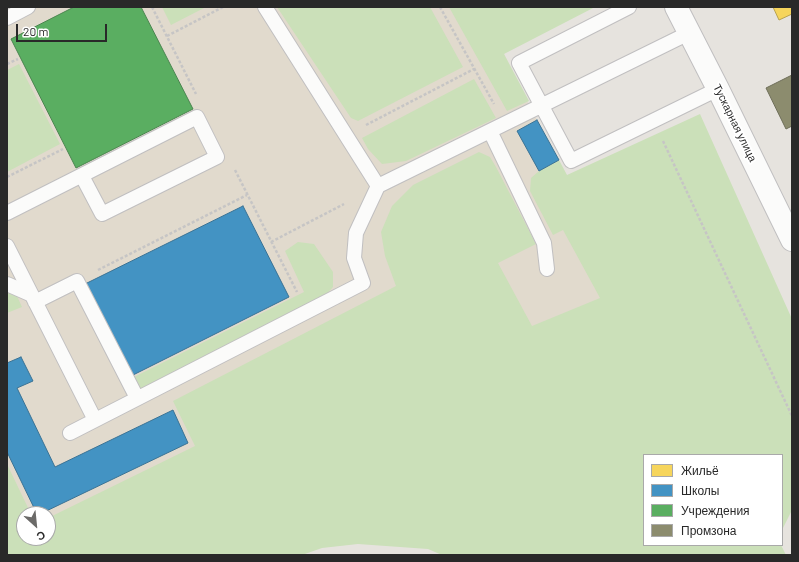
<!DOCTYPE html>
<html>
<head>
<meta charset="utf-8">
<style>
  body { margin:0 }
  #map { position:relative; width:799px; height:562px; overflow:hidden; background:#e6e3de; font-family:Barlow,sans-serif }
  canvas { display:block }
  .frame { position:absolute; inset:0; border:8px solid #292929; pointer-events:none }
  .legend { position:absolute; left:643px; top:454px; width:140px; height:92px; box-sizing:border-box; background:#fff; border:1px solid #a9a9a9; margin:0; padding:5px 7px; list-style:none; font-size:12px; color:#292929 }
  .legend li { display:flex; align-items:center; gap:8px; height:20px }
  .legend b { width:20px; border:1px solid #a9a9a9 }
  .north { position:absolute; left:16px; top:506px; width:40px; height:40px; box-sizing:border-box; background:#fff; border:1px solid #a9a9a9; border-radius:50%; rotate:153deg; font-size:11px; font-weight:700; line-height:16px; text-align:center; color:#292929 }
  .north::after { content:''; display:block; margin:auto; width:14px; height:18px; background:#6b6a68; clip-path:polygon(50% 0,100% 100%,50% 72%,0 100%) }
  .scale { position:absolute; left:16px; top:24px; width:91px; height:18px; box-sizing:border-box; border:2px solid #292929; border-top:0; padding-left:5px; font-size:12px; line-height:14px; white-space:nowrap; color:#292929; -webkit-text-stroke:3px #fff; paint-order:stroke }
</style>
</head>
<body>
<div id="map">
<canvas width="799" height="562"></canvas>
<div class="frame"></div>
<ul class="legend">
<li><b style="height:11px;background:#f6d55c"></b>Жильё</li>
<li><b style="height:11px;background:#4393c3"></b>Школы</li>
<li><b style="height:11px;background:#5aae61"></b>Учреждения</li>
<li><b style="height:11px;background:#8c8c6e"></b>Промзона</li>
</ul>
<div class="north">С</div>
<div class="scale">20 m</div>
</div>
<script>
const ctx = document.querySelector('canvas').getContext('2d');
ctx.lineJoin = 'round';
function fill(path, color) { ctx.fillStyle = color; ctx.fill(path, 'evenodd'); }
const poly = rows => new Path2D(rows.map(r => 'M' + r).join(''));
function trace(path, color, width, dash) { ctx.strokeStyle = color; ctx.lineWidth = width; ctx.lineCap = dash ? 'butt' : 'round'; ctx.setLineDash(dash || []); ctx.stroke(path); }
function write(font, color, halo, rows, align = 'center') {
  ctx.font = font + ' Barlow,sans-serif'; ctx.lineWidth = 4; ctx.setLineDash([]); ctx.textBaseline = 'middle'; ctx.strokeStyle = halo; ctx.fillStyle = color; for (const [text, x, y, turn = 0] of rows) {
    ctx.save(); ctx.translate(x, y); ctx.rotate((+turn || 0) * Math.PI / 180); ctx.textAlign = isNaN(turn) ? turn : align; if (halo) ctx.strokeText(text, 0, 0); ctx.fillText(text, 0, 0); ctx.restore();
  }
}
fill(poly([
  [7,7,478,7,504,54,532,111,640,311,28,555,7,516],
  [24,514,48,514,48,538,24,538]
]), '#e1dacd');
fill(poly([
  [162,7,206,7,171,25],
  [277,7,430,7,463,67,358,121,351,118],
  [449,7,595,7,504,54,529,101,507,111],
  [19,64,60,144,7,172,7,70],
  [474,79,496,118,406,161,382,164,368,149,362,138],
  [700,114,792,319,792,510,782,530,782,455,644,455,644,545,781,545,786,555,442,555,428,549,358,544,322,548,302,555,7,555,7,464,31,514,24,514,24,538,48,538,48,518,195,446,173,401,396,286,385,256,381,232,392,206,413,185,479,152,490,157,496,167,536,244,498,263,532,326,600,298,563,230,553,235,530,191,531,178,539,171,559,160,567,175],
  [298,242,314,244,333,272,333,287,321,300,140,392,132,378,304,292,285,251],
  [7,293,17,296,22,307,7,313]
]), '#cbe0b9');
const homes = poly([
  [773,7,792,7,792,14,779,20,773,7]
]);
fill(homes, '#f6d55c');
trace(homes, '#b8a14d', 1);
const schools = poly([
  [537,120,559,160,539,171,517,131,537,120],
  [243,206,289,297,131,376,85,284,243,206],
  [21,357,33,381,17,388,55,467,173,410,188,443,40,514,37,514,7,452,7,363,21,357]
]);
fill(schools, '#4393c3');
trace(schools, '#3b7395', 1);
const public = poly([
  [74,7,141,7,193,109,76,168,11,39,74,7]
]);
fill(public, '#5aae61');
trace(public, '#4b8650', 1);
const industry = poly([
  [792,75,792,126,786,129,766,88,792,75]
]);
fill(industry, '#8c8c6e');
trace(industry, '#6e6e59', 1);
const service = poly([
  [265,7,378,186,689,33],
  [629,7,519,63,571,161,718,89],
  [7,18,28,7],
  [490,131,544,243,547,269],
  [7,213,197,117,217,157,102,214,82,176],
  [7,246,95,420],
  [7,284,32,295],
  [35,302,77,281,137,398],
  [70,433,363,283,354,258,356,233,378,186]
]);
const minor = poly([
  [676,7,718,89,792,240]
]);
trace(service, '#c0bfc0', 16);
trace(minor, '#c0bfc0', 24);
trace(poly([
  [152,7,196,94],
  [440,7,494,104],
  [167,36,223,7],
  [7,64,18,59],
  [366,125,474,69],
  [663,141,792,416],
  [235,170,297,292],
  [7,177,63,149],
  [271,242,344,204],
  [98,270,247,195]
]), '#c6c5c5', 2.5, [3, 2]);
trace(service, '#fbfbfa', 14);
trace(minor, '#fbfbfa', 22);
write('11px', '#292929', '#fff', [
  ["Тускарная улица",735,123,64]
]);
</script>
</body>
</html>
